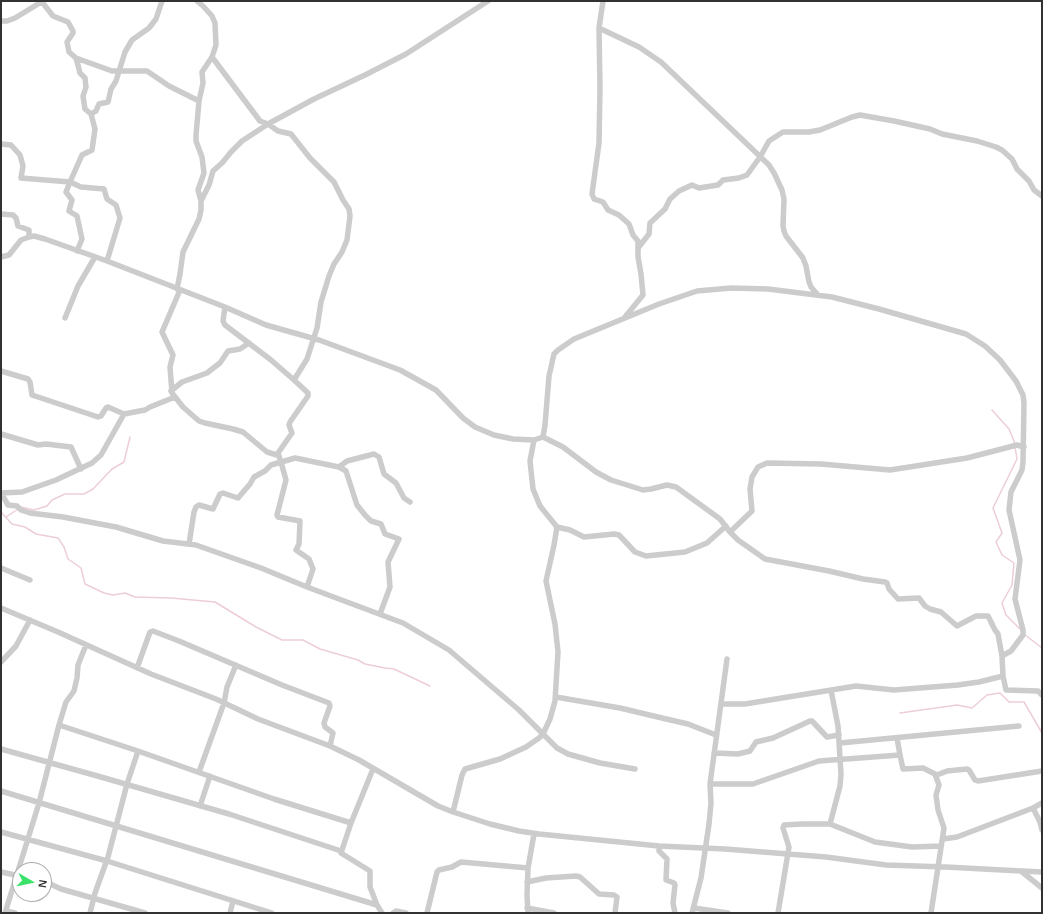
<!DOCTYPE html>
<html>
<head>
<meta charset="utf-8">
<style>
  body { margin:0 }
  #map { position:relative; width:1043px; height:914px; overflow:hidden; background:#fff; font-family:Helvetica,sans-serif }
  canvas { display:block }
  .frame { position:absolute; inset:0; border:2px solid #323232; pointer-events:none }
  .north { position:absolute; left:12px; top:862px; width:40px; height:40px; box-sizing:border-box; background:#fff; border:1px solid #adadad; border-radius:50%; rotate:99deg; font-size:11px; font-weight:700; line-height:16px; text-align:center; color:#323232 }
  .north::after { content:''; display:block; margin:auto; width:14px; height:18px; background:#3be26a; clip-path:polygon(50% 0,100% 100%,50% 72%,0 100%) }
</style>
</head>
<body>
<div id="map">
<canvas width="1043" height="914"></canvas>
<div class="frame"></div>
<div class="north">N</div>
</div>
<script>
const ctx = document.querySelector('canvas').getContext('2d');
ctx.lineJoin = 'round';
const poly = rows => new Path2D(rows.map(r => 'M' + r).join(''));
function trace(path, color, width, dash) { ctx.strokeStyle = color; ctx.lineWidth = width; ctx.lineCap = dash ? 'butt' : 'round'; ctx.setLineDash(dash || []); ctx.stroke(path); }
trace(poly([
  [992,410,1009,429,1014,441,1017,459,993,508,1002,533,996,542,1002,555,1014,563,1012,585,1002,603,1006,615,1022,631],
  [21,507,34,510,47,506,52,500,65,494,84,494,93,489,112,469,124,462,130,437],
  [1,512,12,524,25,527,36,534,58,538,64,547,68,559,81,568,85,584,104,593,113,595,125,593,135,597,171,598,215,602,256,627,282,640,303,640,320,649,358,660,365,664,385,668,394,669,430,686],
  [6,517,18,509],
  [1024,634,1042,648],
  [900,713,957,705,972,708,987,695,1000,693,1009,702,1024,702,1042,733]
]), '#edced6', 1.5);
trace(poly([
  [603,1,599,28,600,88,599,143,592,194,594,199,603,202,608,210,619,215,629,224,633,235,638,241,638,257,641,274,643,295,625,317],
  [1,21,7,21,15,18,43,1],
  [599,28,639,47,661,62,769,165,774,173,782,190,784,199,783,226,784,231,786,236,803,258,806,266,809,282,811,287,818,295],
  [212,57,260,121,268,124,314,99,365,75,406,54,488,1],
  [76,58,112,71,147,71,169,86,199,101],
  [91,114,96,111,99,104,108,102,111,89,116,81,125,52,132,40,149,28,156,19,162,1],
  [1,144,11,145,20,155,23,166,21,178,70,182,82,155,92,150,95,129,91,114,85,109,83,96,86,87,85,78,80,73,76,58,69,52,67,42,73,33,73,31,68,22,53,16,42,2],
  [201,201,209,185,213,171,222,163,231,152,242,141,268,124,278,131,291,134,310,158,334,182,343,200,349,209,350,216,347,240,342,252,334,264,329,276,321,302,317,328,307,359,294,380,308,393,308,396,290,422,289,425,292,433,278,453,281,462,286,480,277,515,278,517,300,521,299,544,296,550,309,559,313,569,307,587],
  [1,214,13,215,16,218,18,226,29,230,29,237],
  [638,248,649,234,650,223,665,209,670,199,679,191,692,185,699,188,718,185,723,180,739,178,747,175,760,157,769,141,783,132,809,132,820,130,852,117,860,115,894,121,930,129,942,134,977,141,996,147,1002,150,1012,159,1017,169,1029,181,1034,190,1042,196],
  [77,251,82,239,77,216,69,211,72,200,66,192,70,182,81,187,104,189,107,199,116,205,120,218,107,261],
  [1,257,9,255,21,240,29,237,34,236,45,239,107,261,225,307,266,325,319,340,400,370,436,390,463,418,475,427,494,435,513,439,534,440,543,437,545,425,549,376,554,354,558,350,574,339,659,304,697,291,731,288,768,289,832,297,879,309,966,334,985,346,1000,360,1016,381,1023,395,1024,403,1023,462,1022,470,1011,492,1009,510,1020,560,1015,599,1023,630,1023,635,1011,651,1002,656,1003,676,1006,690,1038,691,1042,695],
  [177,289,180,274,183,252,199,219,201,210,201,201,198,190,204,173,202,157,196,141,196,135,199,101,203,83,202,72,212,57,216,45,215,23,212,16,203,6,197,1],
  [180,290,162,332,173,355,170,367,172,393,183,407,199,421,205,423,233,429,243,432,267,452,277,455],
  [225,307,223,321,225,325,271,360,294,380],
  [65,318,78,286,95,257],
  [1,371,28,379,30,382,32,395,98,417,101,416,106,408,108,407,124,414,145,410,150,407,175,397],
  [171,391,182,382,207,373,212,369,220,363,228,351,240,349,249,343],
  [1,434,38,445,46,444,71,447,81,469],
  [543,437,563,447,596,472,611,480,643,490,651,489,667,485,676,487,720,519,730,532,738,540,765,559,829,571,863,579,885,582,887,583,889,589,898,599,919,598,925,606,930,609,941,612,957,626,976,616,988,616,995,630,998,634,1002,656],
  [339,467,347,461,374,454,379,457,384,474,396,483,404,498,410,502],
  [1,493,8,505,17,506,21,510,30,513,63,517,116,527,163,541,196,545,261,568,307,587,403,623,449,650,519,710,557,748,568,754,600,763,635,769],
  [1,493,22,492,56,480,92,463,101,455,124,414],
  [557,527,570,530,584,537,614,534,619,535,635,552,646,556,685,552,707,543,726,526],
  [730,532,752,511,750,489,752,477,758,467,767,463,821,464,890,470,967,458,1017,445,1024,447],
  [189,544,194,512,196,507,199,505,213,509,220,494,223,493,238,498,250,484,254,477,265,471,271,465,295,458,339,467,346,471,357,505,365,515,371,521,381,524,385,534,399,539,388,562,390,587,380,614],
  [1,568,30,580],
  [1,608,58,632,151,674,216,699,258,719,330,746,359,760,438,806,453,812,490,824,519,831,539,834,659,846,725,849,826,857,886,865,946,867,1021,871,1042,888],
  [1,662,16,646,30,620],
  [137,668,150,632,153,631,179,641,282,685,329,703,330,706,324,723,325,727,333,733,330,746],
  [556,697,620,708,662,718,688,724,716,735],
  [721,704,745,704,856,686,894,690,958,685,979,682,1003,676],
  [59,725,138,751,274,799,351,823],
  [897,738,900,755],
  [840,743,1019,726],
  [1,749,101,777,229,814,341,851],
  [714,753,738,754,750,751,756,742,773,738,810,721,812,721,827,737,839,735],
  [373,769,351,823,341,853,370,871,370,887,377,905,382,913],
  [199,772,224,703,227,687,236,665],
  [937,775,947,771,967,769,969,770,975,780,978,781,1042,771],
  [710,784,753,784,819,761,900,755,903,769,923,768,935,774,939,785,936,795,938,810,944,828,931,913],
  [1,791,377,905],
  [200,806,210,776],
  [1033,808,1040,822,1042,830],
  [453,812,462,775,465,769,500,759,526,747,539,738,543,734,550,719,555,701,558,652,555,624,546,581,554,545,557,527,540,506,533,489,530,461,534,440],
  [830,824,840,786,841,774,838,726,831,690],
  [1,832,107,861,272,913],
  [943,839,957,837,1033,808,1042,803],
  [659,846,659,851,667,859,666,880,674,883,675,885,673,903,675,913],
  [1022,871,1042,872],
  [1,872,20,876],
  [44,881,61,889,145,913],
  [527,882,546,878,576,876,580,877,599,894,614,895,617,897,615,913],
  [527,908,554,913],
  [694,908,728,913],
  [6,911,15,913],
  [5,913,39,803,59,725,66,702,74,691,77,678,78,665,86,645],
  [90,913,95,893,108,857,127,784,138,751],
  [230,913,233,901],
  [393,913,396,911,406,913],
  [427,913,437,872,439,870,452,867,461,862,528,868],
  [528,913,527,895,528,868,534,834],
  [692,913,701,878,709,824,711,803,710,784,727,659],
  [778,913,789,847,783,828,784,825,802,824,830,824,875,842,912,847,941,846]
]), '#ccc', 5.5);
</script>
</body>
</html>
